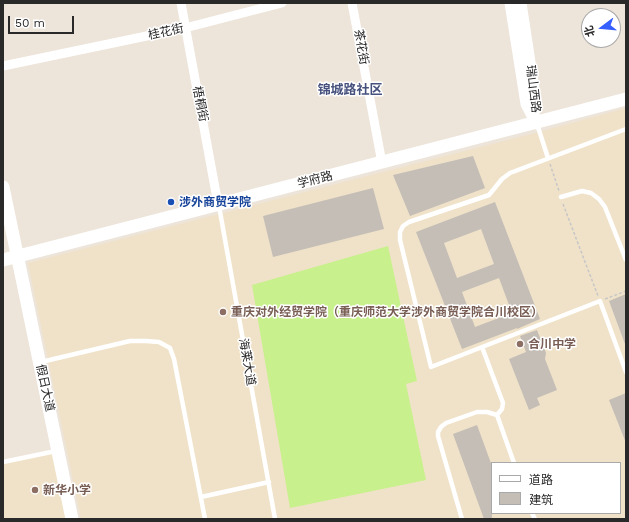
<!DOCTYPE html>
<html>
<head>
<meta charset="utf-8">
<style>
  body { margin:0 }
  #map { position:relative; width:629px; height:522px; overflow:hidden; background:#ede4da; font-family:"Work Sans","Noto Sans SC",sans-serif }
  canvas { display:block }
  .frame { position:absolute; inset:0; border:4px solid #292929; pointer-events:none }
  .legend { position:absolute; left:491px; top:462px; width:130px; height:52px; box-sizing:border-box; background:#fff; border:1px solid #a9a9a9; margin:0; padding:5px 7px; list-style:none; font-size:12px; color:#292929 }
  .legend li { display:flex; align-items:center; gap:8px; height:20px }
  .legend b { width:20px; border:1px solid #a9a9a9 }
  .north { position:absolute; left:581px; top:8px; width:40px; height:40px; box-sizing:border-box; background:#fff; border:1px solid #a9a9a9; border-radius:50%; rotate:254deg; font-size:11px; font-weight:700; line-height:16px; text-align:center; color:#292929 }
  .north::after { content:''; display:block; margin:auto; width:14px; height:18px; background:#355fff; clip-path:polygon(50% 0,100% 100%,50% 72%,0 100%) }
  .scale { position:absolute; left:8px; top:16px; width:66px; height:18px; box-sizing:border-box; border:2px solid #292929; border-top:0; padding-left:5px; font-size:12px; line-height:14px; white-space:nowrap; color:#292929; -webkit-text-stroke:3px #fff; paint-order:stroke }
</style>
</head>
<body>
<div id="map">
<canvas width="629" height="522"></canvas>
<div class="frame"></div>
<ul class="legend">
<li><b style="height:5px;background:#fff"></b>道路</li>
<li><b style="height:11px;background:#c4beb7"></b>建筑</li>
</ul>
<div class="north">北</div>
<div class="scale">50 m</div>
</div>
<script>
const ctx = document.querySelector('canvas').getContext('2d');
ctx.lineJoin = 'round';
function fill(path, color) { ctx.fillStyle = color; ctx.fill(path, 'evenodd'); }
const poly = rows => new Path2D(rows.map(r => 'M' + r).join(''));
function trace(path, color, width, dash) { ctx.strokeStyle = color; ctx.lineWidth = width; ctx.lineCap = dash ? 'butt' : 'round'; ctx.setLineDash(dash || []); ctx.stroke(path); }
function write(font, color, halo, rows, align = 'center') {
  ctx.font = font + ' "Work Sans","Noto Sans SC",sans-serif'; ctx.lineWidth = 3; ctx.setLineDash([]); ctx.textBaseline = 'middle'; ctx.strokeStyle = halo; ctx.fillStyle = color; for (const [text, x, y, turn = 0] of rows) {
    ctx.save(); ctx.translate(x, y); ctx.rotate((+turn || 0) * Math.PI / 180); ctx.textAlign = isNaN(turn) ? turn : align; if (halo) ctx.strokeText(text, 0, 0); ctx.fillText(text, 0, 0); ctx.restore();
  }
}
fill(poly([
  [626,108,626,519,81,519,28,263,539,132],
  [492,463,620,463,620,513,492,513],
  [58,450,72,519,3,519,3,462]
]), '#f0e2c8');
fill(poly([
  [388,246,417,381,406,384,426,480,290,508,252,285]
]), '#c8f08c');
fill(poly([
  [473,156,485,188,410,216,393,175],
  [373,188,384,229,273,257,263,216],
  [495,202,540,319,517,329,517,328,462,349,416,232],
  [481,229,494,264,457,278,444,243],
  [499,278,512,313,475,327,462,292],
  [626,294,626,344,625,344,609,301],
  [537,330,546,353,545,359,557,390,537,398,540,405,529,410,509,359,526,352,520,336],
  [626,393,626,443,609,400],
  [477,425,492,466,492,519,484,519,453,434]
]), '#c4beb7');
trace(poly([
  [550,164,559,191],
  [563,204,598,296],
  [605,299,626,291]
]), '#c7c7c7', 1.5, [3, 2]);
trace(poly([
  [537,124,548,158],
  [626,129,510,173,502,179,489,195,409,222,403,226,400,232,400,240,431,367,600,301,626,372],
  [561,197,582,191,591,193,599,199,605,207,626,260],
  [219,206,275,519],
  [482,347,503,403,502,409,497,415,514,463],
  [41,362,130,341,146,341,159,342,170,348,174,359,205,519],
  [3,462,56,451],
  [201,497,269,482],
  [532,513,535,519],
  [462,519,438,436,438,432,441,427,446,423,477,412,487,412,497,415]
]), '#fff', 4.5);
trace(poly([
  [181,3,218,204],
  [352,3,382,163],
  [3,66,185,28,282,3]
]), '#fff', 9);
trace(poly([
  [511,3,527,104,537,123],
  [520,3,536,108],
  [3,187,72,519],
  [3,260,626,99]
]), '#fff', 13);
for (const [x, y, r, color] of [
  [171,202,4,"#1a4fb4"],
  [223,312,4,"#8d6e63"],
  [520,344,4,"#8d6e63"],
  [35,490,4,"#8d6e63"]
]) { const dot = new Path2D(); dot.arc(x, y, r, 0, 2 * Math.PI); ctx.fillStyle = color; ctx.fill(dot); trace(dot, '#fff', 1.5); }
write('12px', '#292929', '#fff', [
  ["桂花街",166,32,-12],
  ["茶花街",361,47,80],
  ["瑞山西路",533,89,83],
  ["梧桐街",200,104,79],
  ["学府路",315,180,-14],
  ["海莱大道",247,362,80],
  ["假日大道",45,388,78]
]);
write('bold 12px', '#164399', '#fff', [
  ["涉外商贸学院",179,202]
], 'left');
write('bold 12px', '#785e54', '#fff', [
  ["重庆对外经贸学院（重庆师范大学涉外商贸学院合川校区）",231,312],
  ["合川中学",528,344],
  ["新华小学",43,490]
], 'left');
write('bold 13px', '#46517d', '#fff', [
  ["锦城路社区",350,90]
]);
</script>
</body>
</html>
